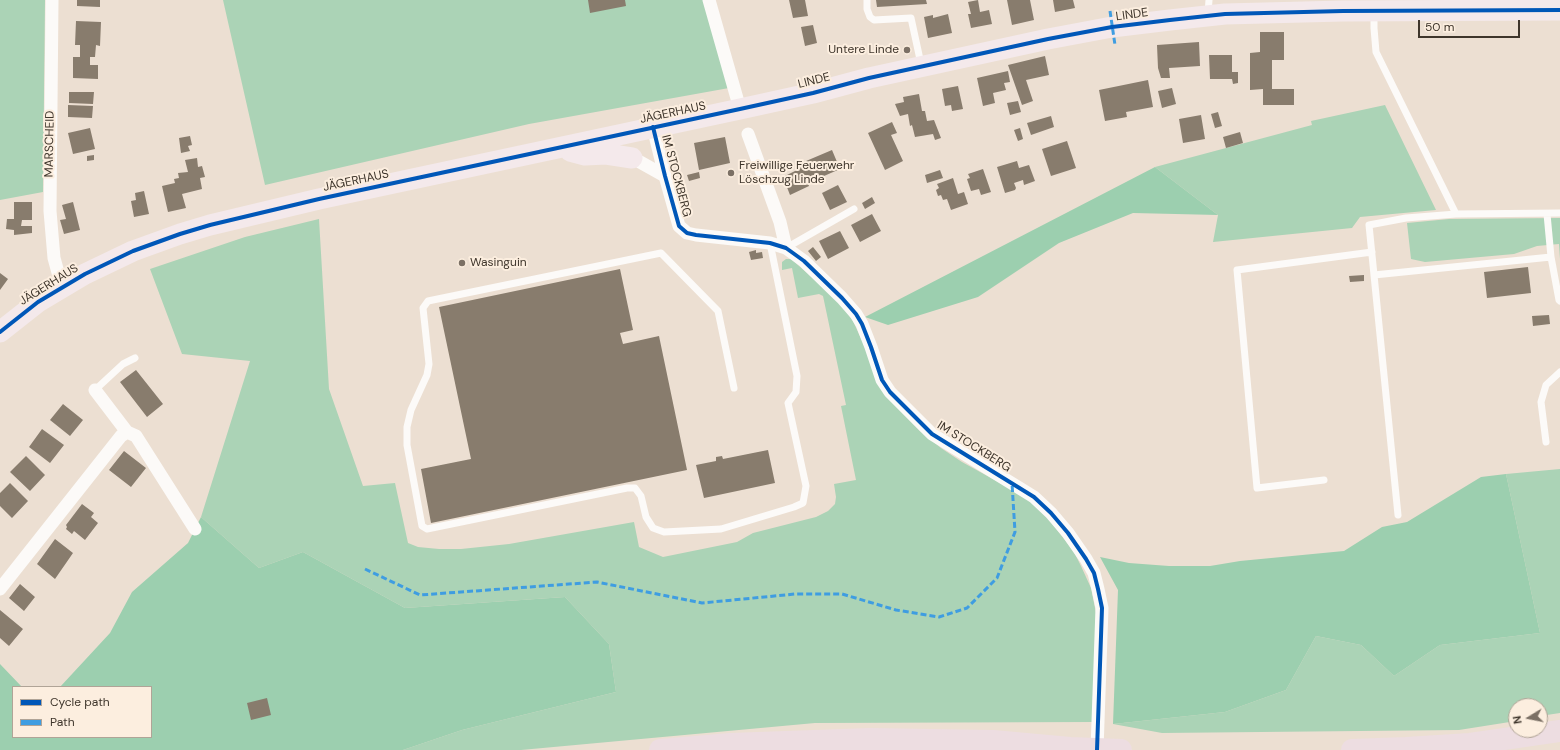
<!DOCTYPE html>
<html>
<head>
<meta charset="utf-8">
<style>
  body { margin:0 }
  #map { position:relative; width:1560px; height:750px; overflow:hidden; background:#ecdfd2; font-family:"DM Sans",sans-serif }
  canvas { display:block }
  .legend { position:absolute; left:12px; top:686px; width:140px; height:52px; box-sizing:border-box; background:#fceedf; border:1px solid #b0a497; margin:0; padding:5px 7px; list-style:none; font-size:12px; color:#3e352b }
  .legend li { display:flex; align-items:center; gap:8px; height:20px }
  .legend b { width:20px; border:1px solid #b0a497 }
  .north { position:absolute; left:1508px; top:698px; width:40px; height:40px; box-sizing:border-box; background:#fceedf; border:1px solid #b0a497; border-radius:50%; rotate:260deg; font-size:11px; font-weight:700; line-height:16px; text-align:center; color:#3e352b }
  .north::after { content:''; display:block; margin:auto; width:14px; height:18px; background:#7b7065; clip-path:polygon(50% 0,100% 100%,50% 72%,0 100%) }
  .scale { position:absolute; left:1418px; top:20px; width:102px; height:18px; box-sizing:border-box; border:2px solid #3e352b; border-top:0; padding-left:5px; font-size:12px; line-height:14px; white-space:nowrap; color:#3e352b; -webkit-text-stroke:3px #fceedf; paint-order:stroke }
</style>
</head>
<body>
<div id="map">
<canvas width="1560" height="750"></canvas>
<ul class="legend">
<li><b style="height:5px;background:#0057b8"></b>Cycle path</li>
<li><b style="height:5px;background:#3f9de1"></b>Path</li>
</ul>
<div class="north">N</div>
<div class="scale">50 m</div>
</div>
<script>
const ctx = document.querySelector('canvas').getContext('2d');
ctx.lineJoin = 'round';
function fill(path, color) { ctx.fillStyle = color; ctx.fill(path, 'evenodd'); }
const poly = rows => new Path2D(rows.map(r => 'M' + r).join(''));
function trace(path, color, width, dash) { ctx.strokeStyle = color; ctx.lineWidth = width; ctx.lineCap = dash ? 'butt' : 'round'; ctx.setLineDash(dash || []); ctx.stroke(path); }
function write(font, color, halo, rows, align = 'center') {
  ctx.font = font + ' "DM Sans",sans-serif'; ctx.lineWidth = 4; ctx.setLineDash([]); ctx.textBaseline = 'middle'; ctx.strokeStyle = halo; ctx.fillStyle = color; for (const [text, x, y, turn = 0] of rows) {
    ctx.save(); ctx.translate(x, y); ctx.rotate((+turn || 0) * Math.PI / 180); ctx.textAlign = isNaN(turn) ? turn : align; if (halo) ctx.strokeText(text, 0, 0); ctx.fillText(text, 0, 0); ctx.restore();
  }
}
fill(poly([
  [0,0,45,0,43,192,0,200],
  [223,0,707,0,729,88,529,124,265,185],
  [1385,105,1436,210,1360,217,1352,228,1213,242,1218,215,1155,167,1312,125,1311,121],
  [1560,218,1560,259,1559,244,1537,246,1514,254,1425,262,1411,259,1407,223,1449,219],
  [319,219,329,389,363,486,395,483,408,543,418,547,439,549,461,549,509,544,634,522,639,547,663,557,737,542,753,533,816,517,828,511,835,504,836,497,834,484,856,480,841,406,846,405,823,296,819,294,798,298,792,268,782,270,782,262,786,259,791,259,836,298,853,321,889,399,920,431,941,448,962,462,1020,494,1036,506,1051,522,1074,552,1081,566,1091,588,1096,613,1092,722,815,723,521,750,403,750,462,730,616,692,609,644,565,597,405,608,303,552,259,568,201,517,250,361,182,354,150,269,245,237],
  [1560,469,1560,713,1540,716,1540,706,1516,706,1516,721,1459,730,1162,733,1113,724,1225,712,1286,690,1316,636,1361,645,1394,676,1440,645,1540,633,1506,474]
]), '#abd3b6');
fill(poly([
  [1155,167,1218,215,1133,213,1059,243,978,297,888,325,865,317],
  [1506,474,1540,633,1440,645,1394,676,1361,645,1316,636,1286,690,1225,712,1113,724,1118,590,1100,557,1129,563,1169,566,1210,566,1240,561,1344,551,1382,527,1407,522,1481,477],
  [201,517,259,568,303,552,405,608,565,597,609,644,616,692,462,730,403,750,0,750,0,664,22,687,13,687,13,737,151,737,151,687,60,687,110,633,132,592,188,543]
]), '#9ccfaf');
fill(poly([
  [77,0,100,0,100,7,77,6],
  [588,0,625,0,626,6,590,13],
  [789,0,805,0,808,16,793,18],
  [876,0,926,0,927,4,877,7],
  [978,0,980,12,989,10,992,24,971,28,968,14,971,14,968,2],
  [1007,0,1030,0,1034,20,1012,25],
  [1053,0,1073,0,1075,8,1055,12],
  [948,14,952,33,928,38,924,17,933,15,933,18],
  [76,21,101,22,100,46,96,45,95,57,90,57,90,65,98,65,98,79,73,78,73,57,80,57,80,45,75,45],
  [813,25,817,43,805,46,801,27],
  [1260,32,1284,32,1284,60,1272,60,1272,89,1294,89,1294,105,1263,105,1263,89,1250,90,1250,53,1260,52],
  [1199,42,1200,66,1169,68,1170,78,1161,78,1158,68,1157,45],
  [1209,55,1232,55,1232,72,1238,72,1238,83,1233,84,1232,79,1210,79],
  [1045,56,1049,75,1026,80,1033,101,1022,105,1008,65],
  [1008,71,1010,82,1004,83,1006,90,993,93,995,103,983,106,977,78],
  [1148,80,1153,107,1126,112,1127,117,1105,121,1099,90],
  [958,86,963,109,952,111,951,105,945,106,942,89],
  [1172,88,1176,104,1162,108,1158,91],
  [69,92,94,92,93,104,69,103],
  [919,94,922,111,925,111,927,121,934,120,941,138,935,140,933,134,915,137,912,125,910,126,908,114,900,116,895,104,904,102,903,97],
  [1018,101,1021,112,1010,115,1007,103],
  [68,105,93,106,92,118,68,117],
  [1218,112,1222,126,1215,128,1211,114],
  [1201,115,1205,139,1183,143,1179,119],
  [1051,116,1054,127,1031,135,1027,123],
  [892,122,897,133,891,135,903,161,885,170,868,133],
  [90,128,95,149,73,154,68,133],
  [1020,128,1023,139,1018,141,1014,130],
  [1240,132,1243,143,1226,148,1223,137],
  [190,136,192,145,188,146,190,151,181,153,179,138],
  [725,137,730,163,699,170,694,143],
  [1067,141,1076,168,1051,176,1042,149],
  [832,150,840,169,808,183,809,186,790,195,783,177,801,168,799,164],
  [94,155,94,160,87,161,87,156],
  [197,158,198,167,202,166,205,177,200,178,202,189,182,194,186,208,168,212,162,186,175,183,174,179,179,178,178,173,188,172,185,160],
  [1017,161,1019,168,1029,165,1035,181,1024,185,1023,180,1014,183,1016,188,1015,190,1005,193,997,167],
  [983,169,991,192,981,195,979,189,971,191,967,179,970,178,968,174],
  [940,170,943,178,927,183,925,175],
  [699,172,700,178,689,181,687,175],
  [953,178,958,194,964,192,968,204,951,210,947,199,943,200,941,195,938,196,936,190,939,188,937,184],
  [838,185,847,202,830,210,822,193],
  [144,191,149,214,134,217,131,201,136,200,135,193],
  [872,197,875,203,865,209,862,203],
  [14,202,32,202,32,220,22,220,21,226,32,226,32,233,14,235,14,230,6,229,7,219,14,219],
  [73,202,80,230,64,234,60,220,66,219,62,205],
  [872,214,881,231,860,242,851,225],
  [840,231,849,248,828,259,819,241],
  [813,247,821,257,816,261,808,251],
  [756,250,756,253,762,252,763,258,751,260,749,252],
  [1528,267,1531,293,1487,298,1484,272],
  [620,269,633,330,620,333,623,344,659,336,687,470,431,523,421,469,471,459,439,307],
  [0,273,8,279,0,290],
  [1364,275,1364,281,1350,282,1349,276],
  [1549,315,1550,324,1533,326,1532,316],
  [136,370,163,404,147,417,120,382],
  [63,404,83,420,70,436,50,420],
  [42,429,64,445,50,463,29,447],
  [768,450,775,483,704,498,696,465,716,461,716,457,722,456,723,459],
  [124,451,146,468,131,487,109,470],
  [26,456,45,475,30,491,10,472],
  [10,483,28,501,12,518,0,506,0,493],
  [82,504,94,513,91,517,98,523,85,540,74,531,72,534,66,529,67,527,66,525],
  [55,539,73,553,55,579,37,564],
  [20,584,35,597,24,611,9,598],
  [0,610,23,629,9,646,0,638],
  [267,698,271,715,251,720,247,703]
]), '#887c6d');
trace(poly([
  [867,0,867,9,870,17,874,20,911,18,921,64],
  [1374,13,1374,28,1376,52,1456,214,1560,213],
  [1208,14,1209,0],
  [1547,214,1551,257,1559,300,1560,301],
  [786,248,854,209],
  [1374,275,1551,257],
  [734,388,718,311,661,253,428,301,423,308,429,364,427,375,411,410,407,427,407,445,422,526,427,529,627,488,635,488,641,496,646,517,653,528,664,532,721,529,794,507,803,503,806,486,788,403,796,392,797,376,770,243],
  [95,390,123,364,135,358],
  [1546,442,1541,402,1546,385,1560,372],
  [1324,480,1257,488,1237,270,1372,252],
  [1398,515,1369,225,1406,218,1456,214]
]), '#fcfaf8', 7);
trace(poly([
  [52,0,50,211,54,258,62,287],
  [709,0,740,109],
  [653,127,665,176,679,226,687,233,696,235,770,243,786,248,804,261,842,298,856,314,862,324,871,347,882,380,890,392,932,434,1034,497,1051,513,1068,533,1086,559,1094,573,1098,589,1102,608,1097,750],
  [748,134,780,222,786,248],
  [632,158,640,162,665,176],
  [95,390,127,432,136,436,195,529],
  [0,589,121,436,127,432]
]), '#fcfaf8', 13);
trace(poly([
  [570,151,585,155,606,154,632,158],
  [0,332,38,302,85,274,133,251,180,234,210,225,319,199,740,109,813,93,869,78,1048,39,1112,27,1170,20,1225,14,1343,11,1560,10]
]), '#f4e9eb', 21);
trace(poly([
  [660,750,730,744,870,739,993,741,1070,748,1121,750],
  [1352,750,1406,748,1470,744,1560,731]
]), '#eddde1', 22);
trace(poly([
  [1110,11,1115,45],
  [365,569,420,595,597,582,702,603,795,594,842,594,896,610,939,617,967,608,997,578,1015,532,1012,483]
]), '#3f9de1', 3, [6, 3]);
trace(poly([
  [653,127,665,176,679,226,687,233,696,235,770,243,786,248,804,261,842,298,856,314,862,324,871,347,882,380,890,392,932,434,1034,497,1051,513,1068,533,1086,559,1094,573,1098,589,1102,608,1097,750],
  [0,332,38,302,85,274,133,251,180,234,210,225,319,199,740,109,813,93,869,78,1048,39,1112,27,1170,20,1225,14,1343,11,1560,10]
]), '#0057b8', 4);
for (const [x, y, r, color] of [
  [907,50,4,"#7b7065"],
  [731,173,4,"#7b7065"],
  [462,263,4,"#7b7065"]
]) { const dot = new Path2D(); dot.arc(x, y, r, 0, 2 * Math.PI); ctx.fillStyle = color; ctx.fill(dot); trace(dot, '#fceedf', 1.5); }
write('12px', '#3e352b', '#fceedf', [
  ["LINDE",1132,15,-8],
  ["LINDE",814,81,-14],
  ["JÄGERHAUS",673,113,-12],
  ["MARSCHEID",50,144,-89],
  ["IM STOCKBERG",676,176,75],
  ["JÄGERHAUS",356,181,-12],
  ["JÄGERHAUS",49,285,-32],
  ["IM STOCKBERG",974,447,32]
]);
write('12px', '#3e352b', '#fceedf', [
  ["Untere Linde",899,50,"right"],
  ["Freiwillige Feuerwehr",739,166],
  ["Löschzug Linde",739,180],
  ["Wasinguin",470,263]
], 'left');
</script>
</body>
</html>
